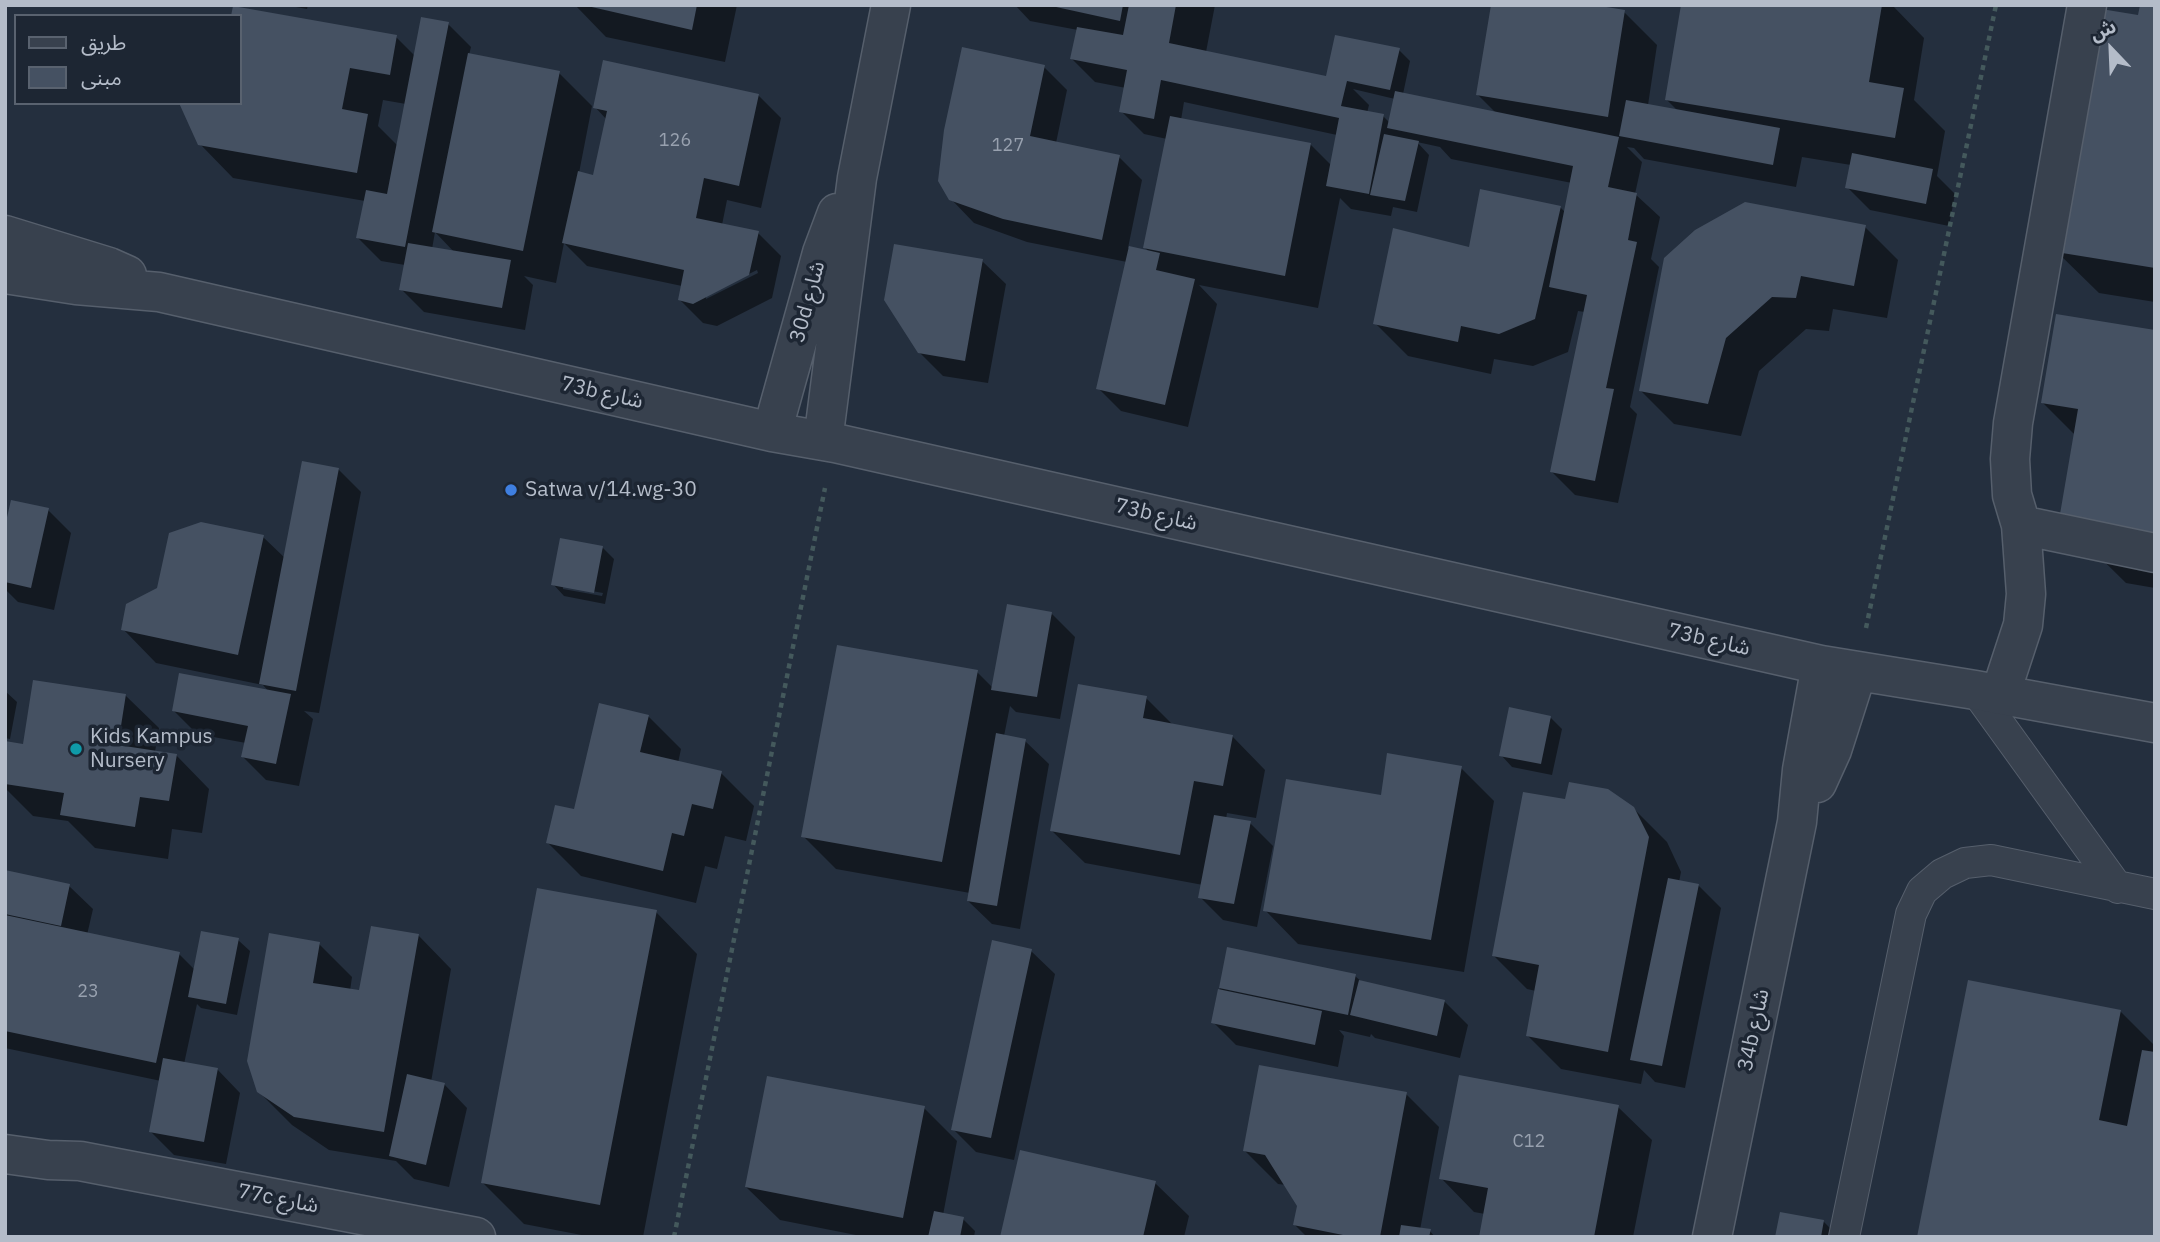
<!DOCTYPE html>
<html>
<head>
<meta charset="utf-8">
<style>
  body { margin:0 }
  #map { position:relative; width:2160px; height:1242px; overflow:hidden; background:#242f3e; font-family:"IBM Plex Sans","Noto Sans Arabic",sans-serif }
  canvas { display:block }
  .frame { position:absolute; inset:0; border:7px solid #b4bcc9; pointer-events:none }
  .legend { position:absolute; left:14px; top:14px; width:228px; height:91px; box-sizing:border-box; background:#1d2633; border:2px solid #59626f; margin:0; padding:9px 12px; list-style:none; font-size:21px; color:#b4bcc9 }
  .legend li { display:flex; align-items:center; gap:14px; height:35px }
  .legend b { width:35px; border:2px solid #59626f }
  .north { position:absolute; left:2076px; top:14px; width:70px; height:70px; -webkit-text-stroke:5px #1d2633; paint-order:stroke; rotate:337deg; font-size:19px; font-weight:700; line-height:28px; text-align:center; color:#b4bcc9 }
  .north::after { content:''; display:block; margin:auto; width:24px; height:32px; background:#b4bcc9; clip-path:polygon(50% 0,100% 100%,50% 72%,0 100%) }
</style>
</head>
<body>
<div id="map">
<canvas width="2160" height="1242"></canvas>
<div class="frame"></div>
<ul class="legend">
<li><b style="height:9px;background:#38414e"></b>طريق</li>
<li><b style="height:19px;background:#455162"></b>مبنى</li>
</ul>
<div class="north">ش</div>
</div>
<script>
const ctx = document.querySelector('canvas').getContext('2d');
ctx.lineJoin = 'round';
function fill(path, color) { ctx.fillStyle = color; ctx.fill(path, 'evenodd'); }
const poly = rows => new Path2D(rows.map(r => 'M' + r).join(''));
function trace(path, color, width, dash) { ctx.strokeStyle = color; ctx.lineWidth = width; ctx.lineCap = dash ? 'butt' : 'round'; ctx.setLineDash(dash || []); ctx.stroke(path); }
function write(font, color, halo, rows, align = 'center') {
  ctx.font = font + ' "IBM Plex Sans","Noto Sans Arabic",sans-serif'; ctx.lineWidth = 7; ctx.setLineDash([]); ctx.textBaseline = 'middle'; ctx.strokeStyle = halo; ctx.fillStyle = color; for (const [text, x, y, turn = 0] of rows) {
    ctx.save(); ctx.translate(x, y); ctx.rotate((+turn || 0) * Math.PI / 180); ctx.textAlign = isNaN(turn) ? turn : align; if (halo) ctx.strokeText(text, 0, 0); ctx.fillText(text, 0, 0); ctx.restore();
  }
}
fill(poly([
  [285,5,308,5,307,9],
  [575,5,737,5,725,62,606,37],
  [1015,5,1215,5,1206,52,1333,79,1399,50,1410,61,1403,94,1496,113,1478,95,1624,12,1657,45,1648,105,1678,111,1667,100,1683,5,1892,5,1924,38,1914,100,1945,131,1937,176,1955,194,1949,226,1870,210,1847,187,1851,165,1802,157,1796,187,1644,159,1634,148,1627,147,1642,162,1635,194,1660,217,1651,259,1659,267,1630,407,1637,414,1618,503,1575,495,1552,472,1585,312,1578,311,1568,352,1533,366,1494,359,1491,374,1408,356,1375,323,1470,249,1560,207,1566,213,1572,183,1451,159,1440,147,1417,142,1429,155,1417,212,1393,207,1391,216,1351,209,1340,198,1318,308,1199,285,1217,304,1188,427,1121,411,1098,388,1127,262,1027,242,974,223,951,199,1044,67,1067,90,1056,143,1119,157,1142,180,1128,248,1151,253,1145,248,1167,139,1144,134,1121,111,1126,88,1095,82,1072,59,1078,30,1030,21],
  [1353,89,1395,99,1390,123,1383,116,1367,113,1369,105],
  [1184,102,1337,135,1331,165,1310,144,1181,120],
  [2155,5,2155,302,2099,293,2057,252,2139,17],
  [234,8,396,37,415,56,448,24,471,47,469,55,559,73,592,106,579,173,595,177,607,120,595,107,758,95,781,118,761,208,727,200,722,225,758,233,781,256,772,298,717,326,703,323,680,300,682,286,587,266,564,243,556,283,524,276,533,285,525,330,424,312,401,289,405,265,381,261,358,238,365,201,233,178,200,144,240,103,240,16],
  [383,100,406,104,398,146,378,126],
  [435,232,455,253,432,249],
  [757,270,758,273,706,299,706,295],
  [1865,227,1898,260,1887,318,1833,309,1829,331,1806,329,1759,371,1741,436,1674,424,1641,391],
  [982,261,1006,284,988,383,943,376,919,352],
  [2155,331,2155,588,2126,583,2061,519,2075,435,2043,403],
  [338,469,361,492,319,713,304,711,313,719,299,786,266,780,243,757,246,743,197,734,174,711,269,692,263,685,156,663,123,629,263,537,285,558],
  [48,510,71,533,54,610,18,602,5,589,5,534],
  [603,548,614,559,605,604,564,596,553,584],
  [563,586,603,593,602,596,563,589],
  [1052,614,1075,637,1060,719,1016,712,1010,706,1004,736,1025,741,1049,764,1020,929,992,924,968,901,970,893,836,869,803,836,977,672,993,688],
  [5,691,17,702,10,739,5,738],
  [125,695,159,728,155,752,176,755,209,789,202,833,172,829,168,859,95,848,68,821,33,816,5,788,5,748,25,746],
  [1146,698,1173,725,1232,736,1265,770,1256,818,1227,813,1226,819,1250,823,1273,846,1257,927,1223,920,1200,897,1203,885,1085,863,1051,830],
  [648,716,681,749,678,763,721,773,754,806,746,841,725,836,717,869,705,866,696,903,581,876,548,843,575,811],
  [1551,718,1562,729,1552,775,1512,767,1501,755],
  [1461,768,1494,801,1464,972,1298,944,1265,910,1382,797],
  [1633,808,1667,842,1681,872,1679,882,1698,885,1721,908,1685,1088,1655,1082,1644,1070,1641,1084,1561,1069,1528,1036,1536,991,1527,989,1494,956],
  [5,872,69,886,93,909,87,935,179,954,195,970,238,940,250,951,237,1015,201,1008,197,1004,184,1064,217,1069,240,1093,226,1164,174,1155,151,1132,161,1081,5,1048],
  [656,912,697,954,643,1237,592,1237,524,1224,483,1183],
  [418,935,451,969,431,1082,444,1084,467,1108,449,1187,414,1179,396,1161,329,1150,292,1125,258,1091,319,944,352,977,350,991,361,992],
  [1228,949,1355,976,1362,982,1445,1002,1468,1025,1460,1058,1375,1038,1371,1034,1370,1037,1339,1030,1344,1036,1338,1067,1236,1045,1213,1022],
  [1031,951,1055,974,1014,1160,976,1152,953,1129],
  [2120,1011,2155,1046,2155,1237,1919,1237],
  [1406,1094,1439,1127,1420,1230,1430,1231,1435,1237,1307,1237,1295,1225,1299,1205,1286,1185,1278,1184,1245,1151],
  [1618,1107,1652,1140,1633,1237,1481,1237,1485,1214,1474,1212,1441,1178],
  [924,1108,957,1141,943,1215,963,1219,975,1231,974,1237,866,1237,780,1220,746,1187],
  [1155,1183,1189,1216,1184,1237,1002,1237],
  [1824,1222,1839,1237,1777,1237]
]), '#0007');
fill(poly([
  [583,5,697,5,692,30],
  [1047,5,1123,5,1120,21],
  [1129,5,1176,5,1169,43,1326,76,1335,35,1400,48,1390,90,1347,81,1341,106,1384,114,1369,194,1326,186,1339,118,1161,80,1154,119,1119,112,1127,70,1070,59,1077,27,1123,35],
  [1491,5,1594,5,1625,10,1608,117,1476,95],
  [1681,5,1882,5,1869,82,1904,88,1895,138,1665,100],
  [2140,5,2155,5,2155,268,2056,252,2095,8,2138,15],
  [233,6,397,35,390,75,350,68,342,109,368,114,357,173,198,145,179,103,240,103,240,16,231,16],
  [421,17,449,22,405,247,356,238,366,190,387,194],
  [962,47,1045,65,1030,136,1120,155,1102,240,1003,219,949,200,938,181,944,130],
  [468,53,560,71,523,251,432,232],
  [603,60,759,94,739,186,704,178,696,218,759,231,749,275,693,304,678,300,684,270,562,243,578,171,593,175,607,111,593,108],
  [1395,91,1619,137,1608,187,1637,193,1628,240,1637,242,1606,388,1614,389,1595,481,1550,472,1587,295,1549,287,1573,166,1387,128],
  [1626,100,1780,128,1773,165,1619,136],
  [1170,116,1311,143,1285,276,1143,248],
  [1384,134,1419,141,1405,201,1370,195],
  [1852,153,1933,169,1926,204,1845,188],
  [1480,189,1561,206,1535,319,1499,334,1461,326,1458,342,1373,324,1393,228,1469,247],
  [1745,202,1866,225,1854,286,1801,276,1796,298,1772,297,1726,338,1708,404,1639,391,1664,258,1695,230],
  [408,243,511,260,502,308,399,290],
  [894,244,983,259,965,361,918,353,884,300],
  [1129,246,1160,253,1156,270,1195,279,1165,405,1096,389],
  [2056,314,2155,330,2155,535,2059,520,2078,409,2041,403],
  [302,461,339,468,296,691,259,684],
  [11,500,49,508,31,588,5,582,5,526],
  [201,522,264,535,238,655,121,630,126,604,157,588,169,533],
  [560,538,603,546,594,593,551,585],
  [1007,604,1052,612,1037,697,991,690],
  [837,645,978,670,942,862,801,837],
  [179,673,291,694,276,764,241,757,248,726,172,711],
  [33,680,126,694,118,745,177,754,169,801,140,797,135,827,60,815,64,793,5,784,5,741,23,744],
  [1078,684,1147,696,1143,718,1233,735,1223,786,1194,781,1180,855,1050,831],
  [599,703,649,715,640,752,722,771,713,809,692,804,684,836,672,833,663,871,546,843,555,805,574,809],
  [1509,707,1551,716,1541,764,1499,756],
  [996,733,1026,739,997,906,967,901],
  [1387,753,1462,766,1431,940,1263,911,1286,779,1381,795],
  [1569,782,1608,789,1634,807,1649,837,1608,1052,1526,1036,1539,965,1492,956,1523,792,1565,799],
  [1214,815,1251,821,1234,904,1198,898],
  [5,870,70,884,61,926,5,914],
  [1668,878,1699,884,1662,1066,1630,1060],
  [537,888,657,910,600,1205,481,1183],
  [5,915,180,952,156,1063,5,1031],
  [371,926,419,934,384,1132,294,1117,257,1092,247,1061,269,933,320,942,313,983,359,990],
  [201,931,239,938,226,1004,188,997],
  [992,940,1032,949,991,1138,951,1130],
  [1227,947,1356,974,1348,1015,1219,988],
  [1359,980,1445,1000,1437,1036,1350,1015],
  [1968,980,2121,1010,2099,1120,2127,1126,2142,1050,2155,1052,2155,1237,1917,1237],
  [1218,989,1322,1011,1315,1045,1211,1023],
  [163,1058,218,1068,204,1142,149,1132],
  [1259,1065,1407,1092,1380,1237,1353,1237,1293,1225,1297,1206,1265,1155,1243,1151],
  [407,1074,445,1083,426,1165,389,1156],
  [1459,1075,1619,1105,1594,1237,1479,1237,1488,1188,1439,1179],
  [767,1076,925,1106,903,1218,745,1187],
  [1020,1150,1156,1181,1143,1237,1000,1237],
  [934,1211,964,1217,960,1237,928,1237],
  [1780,1212,1824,1220,1821,1237,1775,1237],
  [1401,1225,1431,1229,1429,1237,1399,1237]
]), '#455162');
const lane = poly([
  [1975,690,2118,888],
  [1844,1237,1911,914,1922,891,1942,874,1965,863,1991,860,2155,894]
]);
const street = poly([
  [5,235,109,267,127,275],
  [5,274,76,285,159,292,772,432,835,443,1821,665,1975,690,2155,723],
  [772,432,822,253,837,213],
  [823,441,857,178,891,5],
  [2021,525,2155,553],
  [2000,695,2023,625,2026,594,2021,525,2012,495,2010,459,2013,423,2087,5],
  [1817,783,1832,750,1857,672],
  [5,1154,48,1160,80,1161,476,1237],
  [1712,1237,1797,822,1802,770,1821,665]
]);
trace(lane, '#565f6c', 32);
trace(street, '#565f6c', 41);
trace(poly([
  [1866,628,1996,5],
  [674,1237,825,488]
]), '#44595c', 4.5, [5, 5]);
trace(lane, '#38414e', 30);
trace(street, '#38414e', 38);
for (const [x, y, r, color] of [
  [511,490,7,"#3f7fe0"],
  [76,749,7,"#0f9aa8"]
]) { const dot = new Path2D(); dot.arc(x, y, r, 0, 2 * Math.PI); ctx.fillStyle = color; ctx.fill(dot); trace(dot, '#1d2633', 2.5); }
write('18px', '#98a1af', null, [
  ["126",675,141],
  ["127",1008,146],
  ["23",88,992],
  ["C12",1529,1142]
]);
write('21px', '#b4bcc9', '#1d2633', [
  ["30d شارع",808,302,-75],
  ["73b شارع",602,393,13],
  ["73b شارع",1156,515,13],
  ["73b شارع",1709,640,13],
  ["34b شارع",1754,1030,-78],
  ["77c شارع",278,1199,11]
]);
write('21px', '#b4bcc9', '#1d2633', [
  ["Satwa v/14.wg-30",525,490],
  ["Kids Kampus",90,737],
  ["Nursery",90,761]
], 'left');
</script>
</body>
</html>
